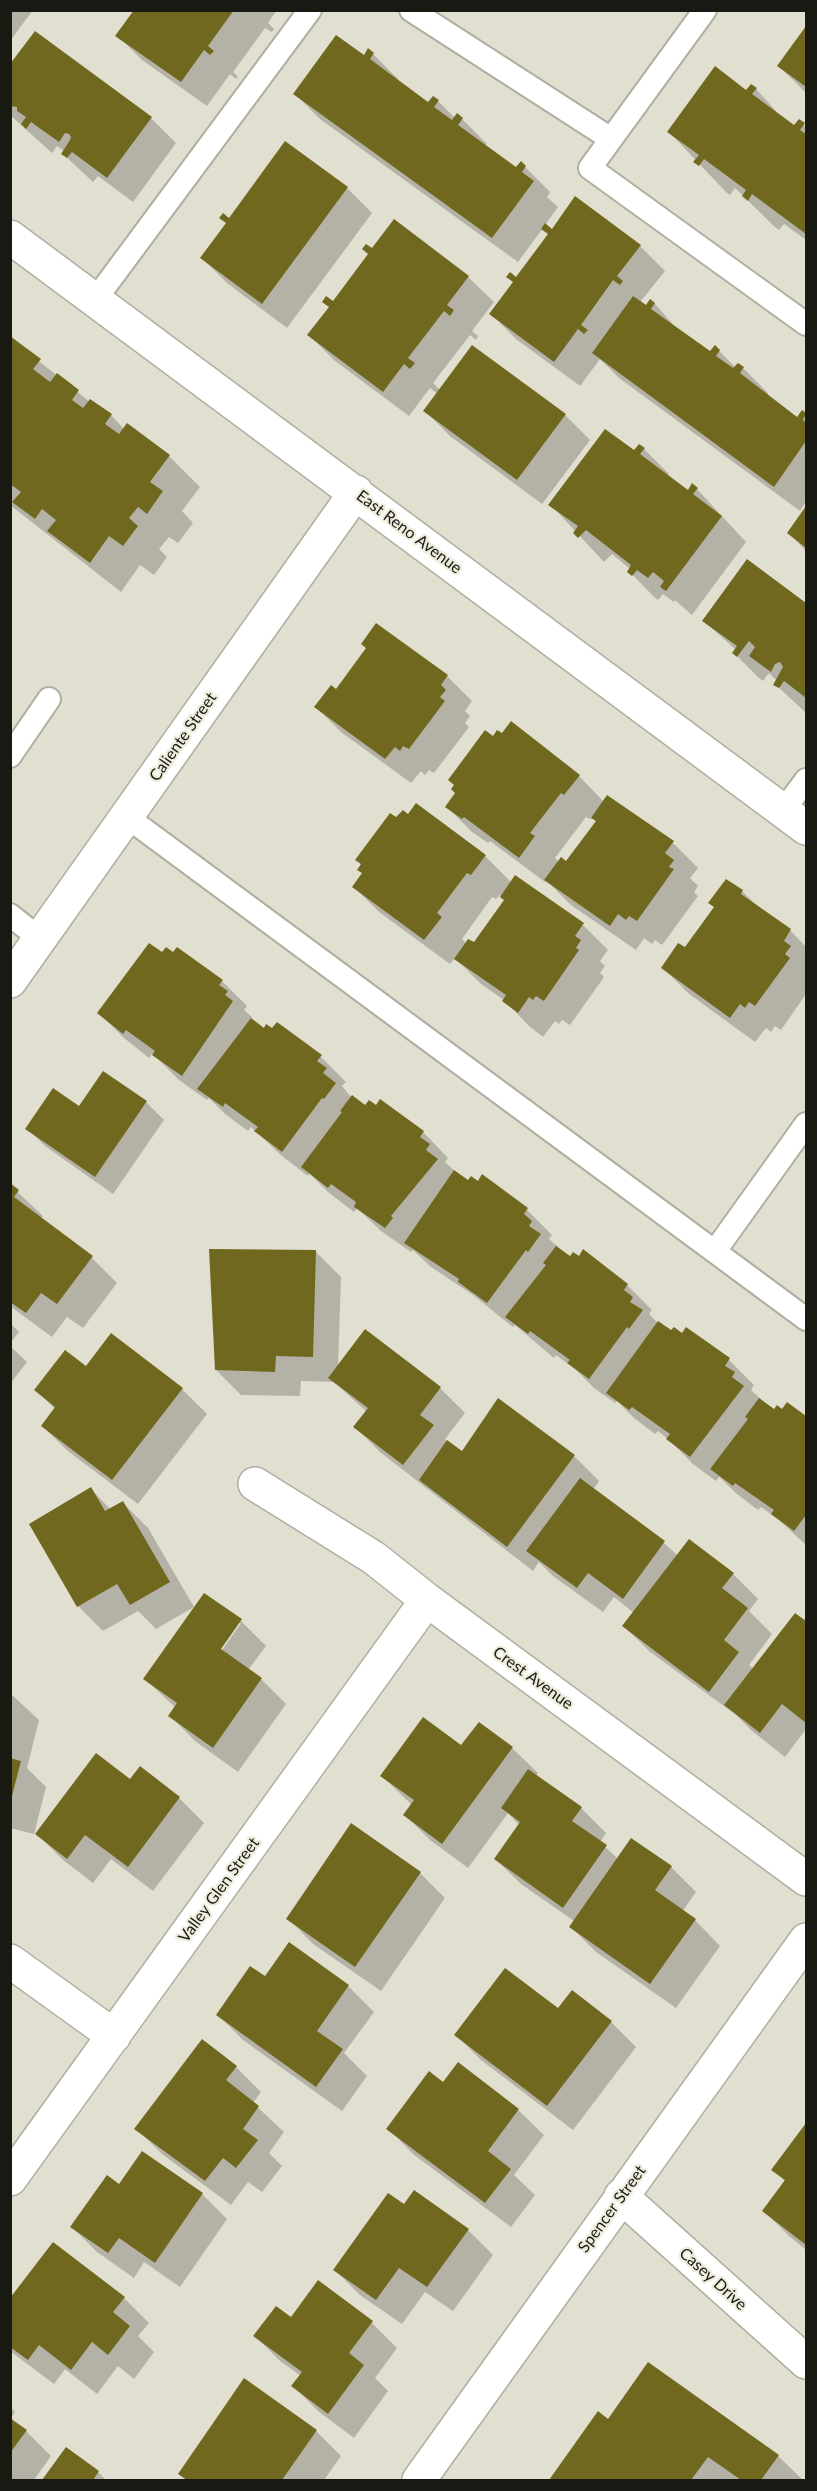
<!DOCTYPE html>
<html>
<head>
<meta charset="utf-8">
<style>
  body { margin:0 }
  #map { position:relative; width:817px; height:2491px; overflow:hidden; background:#e1dfd0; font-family:Lato,sans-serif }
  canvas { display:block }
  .frame { position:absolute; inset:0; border:12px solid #191913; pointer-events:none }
</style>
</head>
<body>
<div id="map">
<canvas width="817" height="2491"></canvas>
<div class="frame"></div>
</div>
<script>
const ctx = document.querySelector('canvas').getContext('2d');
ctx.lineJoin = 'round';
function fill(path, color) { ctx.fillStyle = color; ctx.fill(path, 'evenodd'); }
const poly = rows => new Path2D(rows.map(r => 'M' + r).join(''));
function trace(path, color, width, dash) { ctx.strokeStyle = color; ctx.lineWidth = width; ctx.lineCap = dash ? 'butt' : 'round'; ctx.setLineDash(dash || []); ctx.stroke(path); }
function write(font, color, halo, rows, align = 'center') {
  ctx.font = font + ' Lato,sans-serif'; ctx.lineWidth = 4.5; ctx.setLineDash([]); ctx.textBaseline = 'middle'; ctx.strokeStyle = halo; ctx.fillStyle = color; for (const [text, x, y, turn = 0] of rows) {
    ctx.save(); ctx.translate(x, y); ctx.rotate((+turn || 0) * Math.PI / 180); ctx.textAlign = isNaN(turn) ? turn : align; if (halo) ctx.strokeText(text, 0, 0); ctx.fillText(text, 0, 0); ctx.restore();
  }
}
fill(poly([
  [10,10,33,10,10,41],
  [136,10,277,10,268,23,274,29,272,32,265,28,233,72,238,77,236,79,230,74,207,106,142,60,117,35],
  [806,28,806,93,779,66],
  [36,33,151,118,176,143,133,202,98,176,93,182,63,154,65,152,57,146,52,153,10,115,10,67],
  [373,54,398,79,397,81,428,104,438,101,455,118,462,119,487,144,485,146,517,169,525,167,550,192,547,197,558,207,545,225,552,231,640,246,665,271,641,301,646,306,650,301,655,304,679,331,710,353,715,347,736,368,743,368,768,393,767,395,798,419,802,412,806,415,806,501,800,511,619,378,600,359,580,386,516,339,491,314,549,235,543,228,518,262,320,119,295,94],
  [756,89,785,121,795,128,799,121,806,127,806,240,784,224,779,230,775,227,735,188,730,195,726,192,669,132],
  [347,188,372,213,287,328,227,283,202,258,230,221],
  [372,250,468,277,494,302,472,331,478,336,476,340,470,335,433,383,440,390,565,415,590,440,542,504,450,436,425,411,438,394,430,388,409,416,334,360,309,335],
  [10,338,90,402,111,415,124,429,127,425,169,456,200,487,182,511,193,523,178,543,169,537,159,549,167,557,154,575,140,565,121,592,10,505],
  [644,449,669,474,667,476,688,492,697,489,746,542,692,615,675,600,674,602,663,594,658,600,654,597,629,571,630,569,612,554,604,562,550,504,634,452],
  [806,509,806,551,789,533],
  [748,561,806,605,806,709,805,712,775,684,777,681,769,673,763,681,759,678,734,653,736,650,704,621],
  [447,676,472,701,465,711,470,716,465,723,469,727,434,773,429,770,425,775,421,771,411,783,341,732,316,707,336,691],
  [579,776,604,802,607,797,673,843,698,868,690,878,698,886,694,892,698,896,662,945,655,940,652,944,644,938,636,950,571,905,546,880,545,882,490,841,488,843,472,832,447,807],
  [586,817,590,819,592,817,597,822,566,863,559,862,555,858],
  [485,856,511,882,583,925,608,950,600,961,605,966,600,973,604,977,570,1025,562,1020,559,1024,555,1021,543,1037,529,1026,504,1000,481,984,455,958,450,964,379,912,354,887,363,874,362,865,357,860],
  [500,895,505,900,474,944,467,944,462,939,492,897,496,899],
  [726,881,742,891,761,910,790,930,806,947,806,994,781,1030,775,1026,771,1032,766,1028,755,1042,688,993,663,968,685,950,715,908],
  [162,954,222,981,247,1006,244,1010,252,1017,250,1020,264,1030,272,1030,277,1024,321,1057,346,1082,342,1086,350,1096,365,1107,376,1107,381,1102,423,1132,448,1158,445,1162,468,1183,478,1183,483,1177,527,1210,552,1235,549,1239,571,1258,627,1285,652,1310,649,1314,658,1323,672,1333,729,1360,754,1385,751,1390,774,1411,783,1411,788,1404,806,1418,806,1545,780,1521,761,1507,758,1510,737,1494,719,1477,716,1481,693,1464,668,1439,658,1431,655,1434,634,1418,617,1401,615,1403,594,1388,576,1370,556,1355,554,1358,515,1325,513,1327,473,1295,431,1267,413,1250,411,1252,381,1231,360,1211,357,1208,354,1212,328,1192,309,1173,308,1176,282,1156,251,1127,248,1131,225,1114,209,1098,207,1100,179,1080,155,1056,152,1054,149,1058,124,1038,99,1013],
  [104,1073,146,1102,164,1120,113,1194,45,1146,27,1128,79,1108],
  [10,1185,43,1216,41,1219,92,1258,117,1283,83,1328,67,1317,52,1337,10,1306],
  [315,1251,341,1277,338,1367,440,1388,465,1413,445,1439,462,1453,574,1456,599,1481,593,1490,664,1543,678,1556,733,1574,758,1599,749,1611,772,1634,749,1665,754,1669,795,1615,806,1623,806,1729,785,1757,751,1730,736,1715,649,1651,624,1626,634,1613,614,1597,603,1612,553,1576,539,1562,533,1571,380,1452,355,1427,367,1412,334,1382,301,1381,300,1396,241,1395,216,1370],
  [10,1323,19,1332,10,1343],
  [10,1346,27,1362,10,1384],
  [86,1368,182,1389,207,1414,138,1504,68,1451,42,1426,55,1409,36,1390],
  [91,1489,111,1510,123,1503,148,1528,194,1607,156,1629,138,1611,103,1631,78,1606],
  [205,1595,241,1621,266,1646,248,1670,261,1679,286,1704,238,1772,195,1741,170,1716,176,1708,145,1679],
  [238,1623,241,1623,218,1656,215,1654],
  [10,1693,39,1720,27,1768,46,1787,34,1834,10,1828],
  [479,1724,512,1748,538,1773,535,1777,581,1808,606,1833,600,1842,618,1859,671,1867,696,1892,682,1912,695,1920,720,1946,676,2008,596,1952,571,1927,574,1921,521,1884,495,1859,519,1825,508,1813,468,1868,430,1840,405,1815,412,1805,382,1776,461,1748],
  [140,1768,179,1798,204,1823,153,1891,111,1859,93,1883,62,1859,37,1834,131,1781],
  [420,1873,445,1898,381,1991,313,1944,288,1918],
  [289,1944,348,1986,374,2012,344,2053,367,2076,342,2111,243,2040,218,2015,265,1978],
  [558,2010,611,2022,636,2047,573,2130,481,2060,456,2035],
  [458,2064,518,2110,544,2135,514,2175,535,2195,511,2227,413,2154,388,2128,443,2084],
  [236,2067,261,2092,253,2103,284,2132,269,2153,282,2166,262,2192,248,2182,231,2205,162,2154,136,2128],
  [806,2126,806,2250,789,2236,764,2211,786,2182,773,2170],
  [120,2186,202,2194,227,2219,180,2287,144,2262,134,2278,97,2252,72,2227],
  [405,2206,468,2230,493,2255,453,2311,425,2292,402,2324,360,2295,335,2270],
  [318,2283,372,2323,397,2348,375,2378,388,2391,354,2438,318,2411,293,2386,301,2376,280,2361,255,2336,291,2320],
  [124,2298,149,2323,138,2336,154,2352,134,2379,118,2366,97,2394,65,2369,54,2384,10,2351,10,2300],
  [648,2365,778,2456,803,2480,551,2480,598,2413,609,2421],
  [10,2407,15,2412,10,2419],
  [10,2420,26,2431,51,2456,34,2480,10,2480],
  [316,2431,341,2456,324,2480,186,2480,180,2474],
  [66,2449,98,2472,106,2480,44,2480]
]), '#0003');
fill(poly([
  [134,10,234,10,208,46,214,51,210,55,204,50,181,82,115,36],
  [806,26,806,87,777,66],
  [35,31,152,117,107,178,72,152,67,158,61,154,70,140,71,137,69,134,65,133,59,142,31,122,26,129,21,124,26,117,17,111,17,107,10,106,10,64],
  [336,35,364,55,368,48,374,53,370,59,428,102,433,96,439,100,434,107,452,120,457,113,463,118,458,125,516,167,521,161,526,166,522,172,534,181,492,238,293,94],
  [715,66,746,90,751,84,757,88,752,94,794,125,799,119,805,123,800,130,806,134,806,234,752,194,748,201,742,196,746,190,704,159,699,166,693,162,699,155,667,132],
  [285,141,348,187,262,304,200,258,226,223,219,218,223,213,229,218],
  [575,196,641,245,617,276,623,281,620,285,613,280,581,325,588,330,584,334,578,329,554,362,489,314,513,282,506,277,510,272,516,277,548,234,541,229,545,223,552,229],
  [394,219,469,276,447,305,454,310,450,316,444,311,408,358,415,363,410,369,404,364,383,392,307,335,329,307,322,302,326,296,333,301,368,254,362,249,366,244,372,248],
  [633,296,646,305,650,299,655,303,651,309,710,351,715,345,720,350,716,356,733,368,738,363,744,367,740,373,797,417,802,410,806,413,803,420,806,423,806,441,774,487,592,353],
  [10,336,41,359,33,369,50,382,57,373,79,390,72,400,83,408,90,399,112,414,105,424,119,434,127,423,170,455,150,482,163,491,147,514,138,507,129,518,138,526,123,546,109,536,90,563,47,531,56,520,42,509,35,519,12,502,21,492,10,484],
  [472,345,566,414,517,480,423,411],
  [605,429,634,450,639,444,645,448,640,454,688,490,692,483,698,488,693,494,722,516,666,591,660,587,664,581,653,572,648,578,637,570,632,576,627,572,631,565,586,530,578,538,573,533,578,526,548,505],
  [806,506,806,548,787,533],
  [747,559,806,603,806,698,784,681,779,688,773,685,783,667,780,662,775,664,771,672,749,656,755,647,749,641,737,657,732,653,737,646,702,621],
  [376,623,448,675,441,685,446,690,440,697,445,701,409,749,403,746,400,751,395,747,385,759,314,707,331,685,336,689,366,648,361,644],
  [511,721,580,775,564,795,561,793,530,833,535,836,519,858,464,817,462,819,445,807,455,793,451,789,454,785,448,780,485,730,493,736,497,730,502,733],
  [607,795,674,841,665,853,674,860,669,867,674,869,637,921,629,916,626,920,618,914,610,926,544,880,561,857,566,861,596,821,591,818],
  [416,803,486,855,471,875,467,873,437,913,442,917,424,940,352,887,362,873,357,870,361,864,355,860,390,813,396,817,403,810,408,814],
  [515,875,584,923,575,936,581,940,576,948,579,950,544,1001,536,996,533,1000,529,997,518,1013,502,1001,506,995,454,959,468,939,474,942,504,900,500,897],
  [726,879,743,890,741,894,791,929,784,941,791,946,785,954,790,958,755,1006,749,1002,745,1008,740,1004,730,1018,661,968,678,943,685,947,714,907,708,903],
  [149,943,162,952,166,947,173,952,177,947,223,980,219,985,228,991,225,995,233,1001,182,1076,152,1055,155,1051,126,1030,123,1034,97,1013],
  [251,1018,264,1028,266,1024,272,1028,277,1022,322,1055,317,1061,327,1068,323,1073,336,1083,324,1099,322,1098,282,1152,254,1131,258,1127,225,1103,223,1107,197,1089],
  [103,1071,147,1101,95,1177,25,1129,53,1088,79,1106],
  [352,1095,365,1105,369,1100,376,1105,380,1099,424,1131,420,1137,430,1144,426,1150,438,1159,391,1216,393,1218,385,1228,354,1207,356,1202,331,1184,328,1188,301,1167,342,1112,340,1111],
  [454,1170,468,1180,471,1176,478,1181,482,1174,528,1208,524,1214,532,1221,529,1226,541,1234,528,1252,526,1250,487,1303,458,1282,459,1279,404,1243],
  [10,1183,19,1190,14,1197,93,1256,57,1304,41,1293,26,1313,10,1302],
  [556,1246,570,1256,573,1252,579,1256,583,1249,628,1284,624,1290,633,1297,630,1302,643,1310,629,1329,627,1327,589,1379,567,1363,570,1360,530,1331,528,1334,505,1317,546,1265,543,1263],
  [209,1249,316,1250,313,1357,276,1356,275,1372,215,1370],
  [658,1321,671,1330,674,1327,682,1333,686,1327,730,1358,725,1366,735,1372,732,1377,744,1386,690,1457,666,1439,670,1434,632,1407,629,1410,606,1393],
  [365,1329,441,1387,420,1415,434,1425,403,1465,353,1427,368,1408,328,1378],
  [111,1333,183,1388,112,1480,41,1426,55,1407,34,1390,65,1350,86,1366],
  [498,1398,575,1455,507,1547,419,1480,447,1440,462,1451],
  [759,1398,774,1409,777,1405,782,1409,787,1402,806,1416,806,1515,794,1531,771,1514,774,1510,735,1483,733,1486,710,1469,748,1419,745,1417],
  [580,1478,665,1541,623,1599,588,1573,577,1588,526,1551],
  [91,1487,105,1511,123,1501,170,1582,130,1605,117,1584,77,1607,29,1524],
  [689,1539,734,1573,722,1588,748,1608,724,1640,739,1652,709,1692,622,1626],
  [204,1593,242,1619,221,1649,262,1678,213,1748,168,1716,177,1703,143,1679],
  [795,1613,806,1621,806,1723,782,1704,760,1733,724,1705],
  [423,1717,461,1745,479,1722,513,1747,442,1844,403,1815,414,1800,380,1776],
  [96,1753,130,1779,140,1766,180,1797,128,1867,85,1835,67,1859,35,1834],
  [10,1758,21,1761,11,1800,10,1800],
  [528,1769,582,1807,572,1821,607,1845,563,1908,494,1859,520,1822,501,1808],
  [351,1823,421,1872,355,1967,286,1919],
  [631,1838,672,1866,655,1890,696,1919,650,1984,569,1927],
  [289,1942,349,1985,317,2031,343,2049,316,2087,216,2015,250,1966,265,1976],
  [505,1968,558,2008,572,1990,612,2021,547,2106,454,2035],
  [202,2039,237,2066,226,2080,259,2106,243,2129,258,2140,236,2168,223,2158,205,2181,134,2129],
  [458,2062,519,2109,488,2151,511,2169,485,2203,386,2129,429,2071,443,2082],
  [806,2123,806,2245,762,2211,785,2180,771,2170],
  [142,2151,203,2193,155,2263,119,2238,108,2253,70,2227,107,2175,119,2184],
  [414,2190,469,2229,427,2287,399,2268,376,2300,333,2270,388,2193,404,2204],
  [53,2242,125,2297,113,2312,130,2326,108,2355,92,2342,71,2370,39,2345,28,2360,10,2347,10,2298],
  [318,2280,373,2321,349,2353,364,2365,328,2414,291,2386,302,2372,253,2336,276,2306,291,2317],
  [648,2362,779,2455,761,2480,741,2480,708,2457,691,2480,549,2480,598,2411,608,2419],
  [244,2378,317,2430,282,2480,187,2480,178,2474],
  [10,2418,27,2430,10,2453],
  [66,2447,99,2471,93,2480,42,2480]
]), '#71681f');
const lane = poly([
  [411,10,611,139],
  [705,10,590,168,806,324],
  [95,300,310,10],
  [10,756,49,699],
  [783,811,806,780],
  [127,817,806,1319],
  [10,915,40,939],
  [715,1251,806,1124]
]);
const street = poly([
  [10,237,806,828],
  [10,981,356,492],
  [255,1484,374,1558,427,1600,806,1879],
  [10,1961,114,2036],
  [10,2179,427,1600],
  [621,2196,806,2362]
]);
const secondary = poly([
  [419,2480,806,1940]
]);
trace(lane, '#afae9f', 26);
trace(street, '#afae9f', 36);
trace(secondary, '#afae9f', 36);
trace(lane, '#fff', 22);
trace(street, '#fff', 33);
trace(secondary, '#fff', 33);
write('16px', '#191913', '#eeeddd', [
  ["East Reno Avenue",409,532,37],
  ["Caliente Street",183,737,-55],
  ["Crest Avenue",533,1678,36],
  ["Valley Glen Street",219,1890,-54],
  ["Spencer Street",612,2209,-54],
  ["Casey Drive",713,2279,42]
]);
</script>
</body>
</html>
